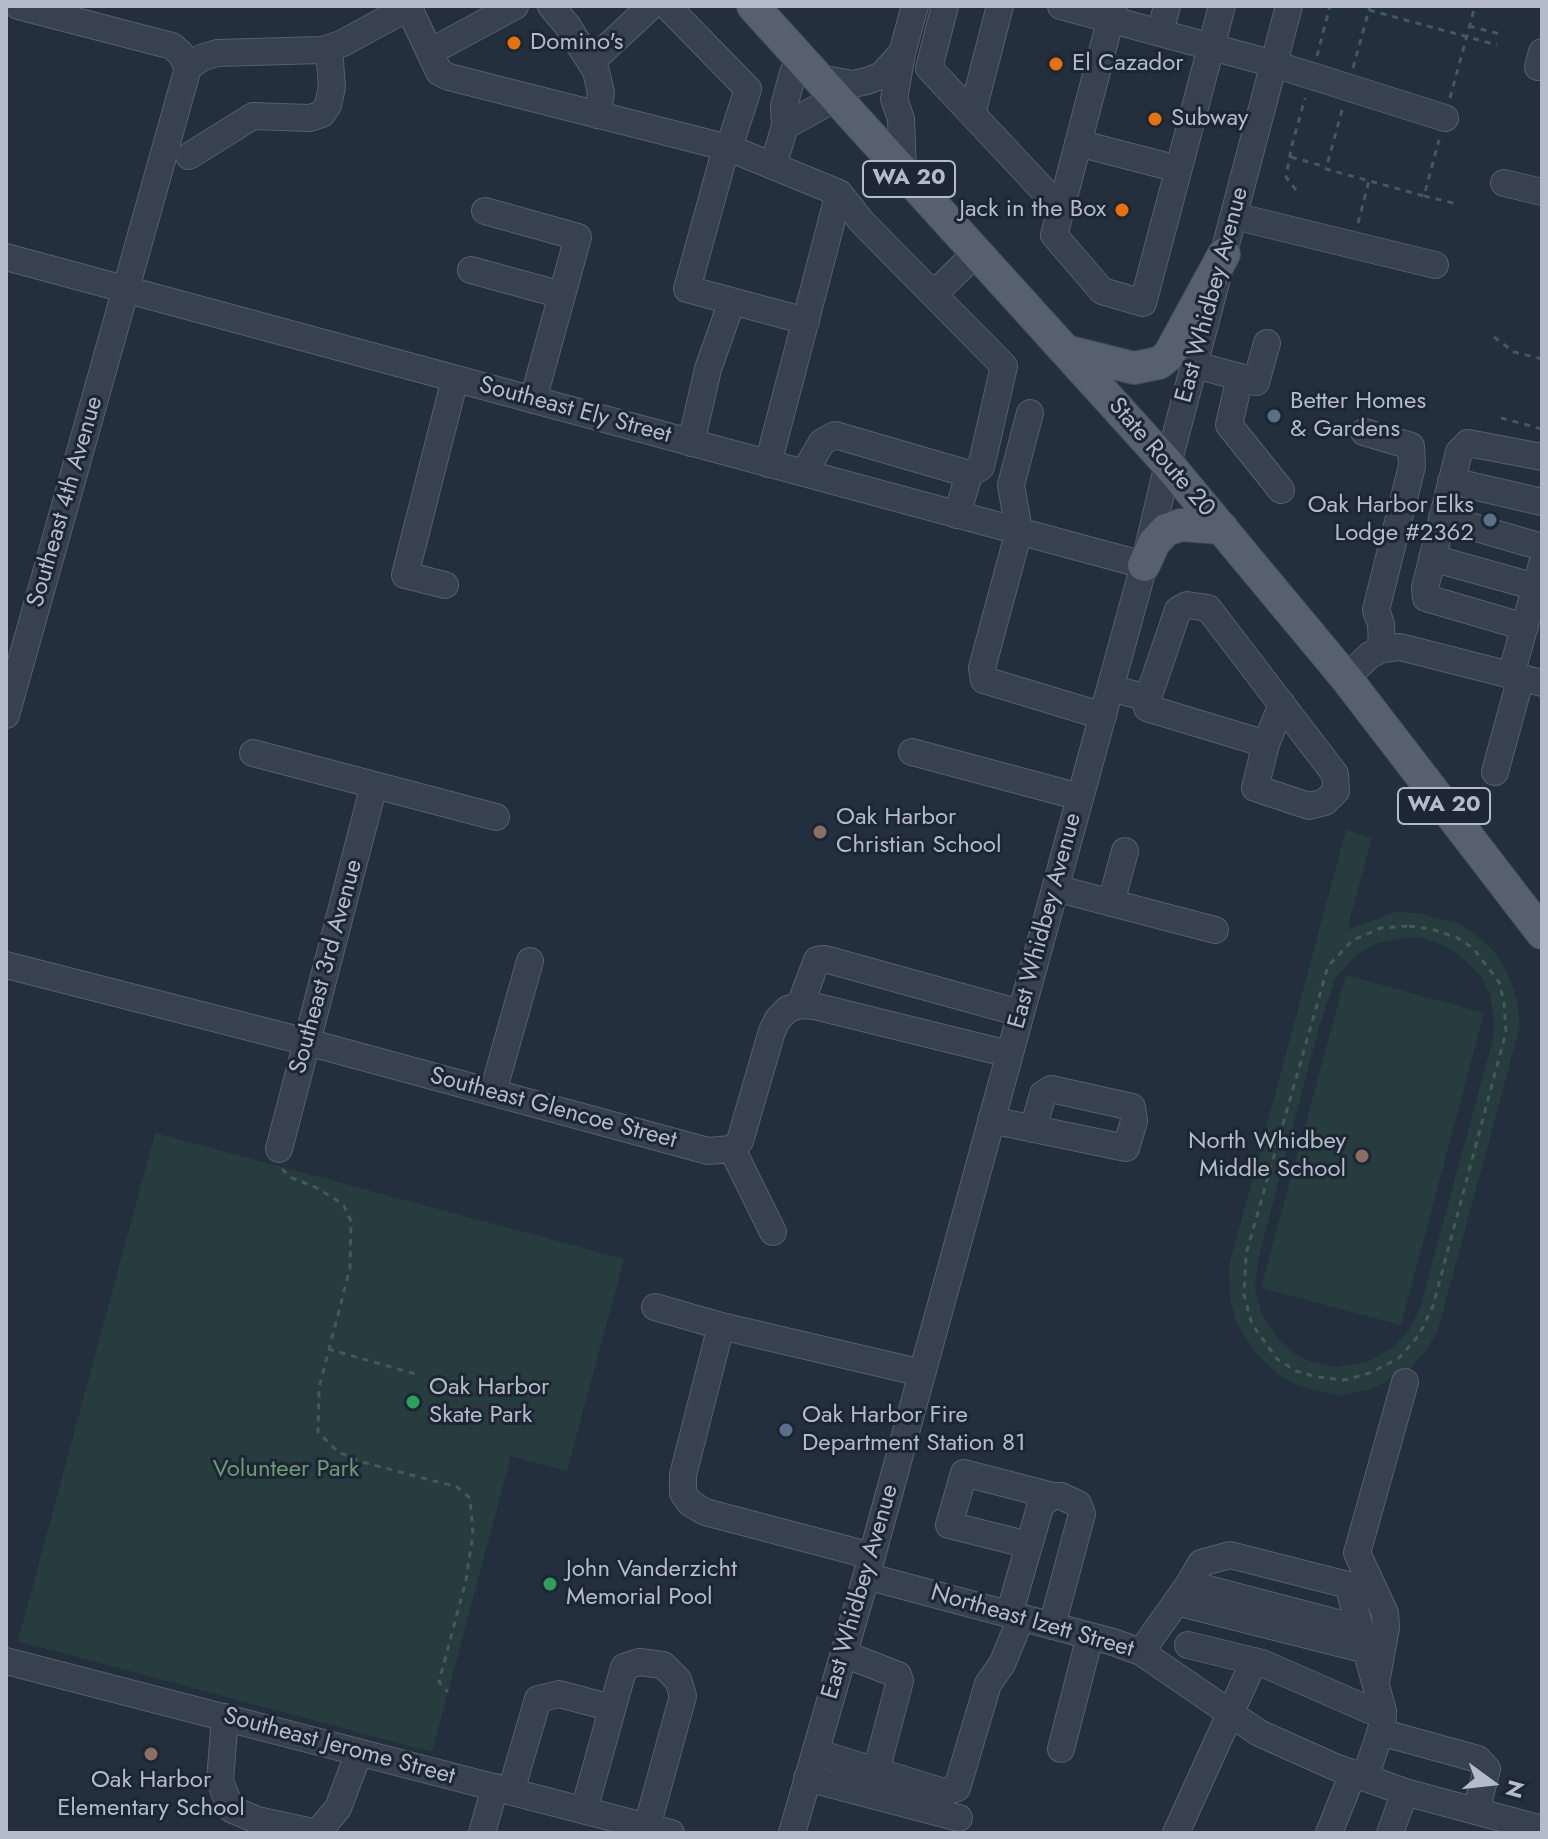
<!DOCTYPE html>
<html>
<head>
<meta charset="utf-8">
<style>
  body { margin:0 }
  #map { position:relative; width:1548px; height:1839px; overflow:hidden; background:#242f3e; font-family:Jost,sans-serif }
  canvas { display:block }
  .frame { position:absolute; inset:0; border:8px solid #b4bcc9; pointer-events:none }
  .north { position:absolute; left:1452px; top:1743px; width:80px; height:80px; -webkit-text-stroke:6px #1d2633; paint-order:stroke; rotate:105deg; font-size:22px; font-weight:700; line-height:32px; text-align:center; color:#b4bcc9 }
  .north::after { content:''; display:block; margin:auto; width:28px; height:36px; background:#b4bcc9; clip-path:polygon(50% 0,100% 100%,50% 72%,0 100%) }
</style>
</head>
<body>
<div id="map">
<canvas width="1548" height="1839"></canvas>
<div class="frame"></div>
<div class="north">N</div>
</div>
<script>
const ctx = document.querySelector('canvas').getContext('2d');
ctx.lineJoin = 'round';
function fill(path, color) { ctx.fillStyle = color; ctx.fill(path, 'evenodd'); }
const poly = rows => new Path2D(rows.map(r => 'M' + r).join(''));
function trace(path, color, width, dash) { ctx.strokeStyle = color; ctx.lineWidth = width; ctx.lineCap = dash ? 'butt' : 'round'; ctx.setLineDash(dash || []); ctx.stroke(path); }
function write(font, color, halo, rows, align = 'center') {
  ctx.font = font + ' Jost,sans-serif'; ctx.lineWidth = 6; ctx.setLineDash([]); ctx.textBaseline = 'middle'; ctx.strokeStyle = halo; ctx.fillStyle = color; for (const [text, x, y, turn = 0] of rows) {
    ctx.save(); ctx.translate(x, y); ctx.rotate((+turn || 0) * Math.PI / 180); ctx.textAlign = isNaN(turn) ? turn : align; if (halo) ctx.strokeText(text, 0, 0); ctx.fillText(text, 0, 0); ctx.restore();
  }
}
fill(poly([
  [1346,830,1372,838,1347,930,1395,912,1418,913,1457,923,1472,932,1494,951,1507,972,1517,1000,1520,1026,1438,1330,1427,1349,1411,1368,1372,1389,1339,1396,1298,1386,1275,1372,1255,1352,1236,1322,1230,1298,1229,1266],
  [1404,938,1423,938,1443,945,1461,956,1481,976,1490,995,1494,1021,1493,1039,1420,1308,1409,1330,1394,1347,1367,1362,1335,1367,1309,1361,1295,1354,1279,1340,1261,1312,1255,1289,1258,1260,1319,1027,1335,979,1357,954,1378,943],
  [1346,975,1484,1013,1401,1325,1261,1288],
  [155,1133,624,1259,567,1471,511,1456,432,1752,18,1641]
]), '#263c3f');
const minor = poly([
  [18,6,172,46,181,54,188,68],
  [408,6,439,72,449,77,729,148,839,193,862,222,1004,366,981,467,969,474,957,515],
  [551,6,567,25,596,71,601,93,597,115],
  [667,6,748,89,729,148],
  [945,6,929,68,1061,209,1054,235,1102,291,1143,303,1222,6],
  [1061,6,1274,64,1445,118],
  [1160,33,1167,6],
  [430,52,515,6],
  [902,53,915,6],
  [591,62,651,6],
  [1538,67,1542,52],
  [814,74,825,79,853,84,867,81,882,75,902,53,894,99,901,119,903,171],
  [972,114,1000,6],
  [785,126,836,98],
  [1078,143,1178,169],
  [726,148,687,289,806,321],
  [189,156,253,116,310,118,322,114,328,105,332,87,329,48],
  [773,166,785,126,784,106,793,73,800,58],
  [1504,183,1542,192],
  [1061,209,1114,6],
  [485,211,578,237,533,400],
  [1234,216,1435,265],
  [6,257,1144,565],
  [471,270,562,295],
  [935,293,976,253],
  [1195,365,1240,377,1229,425,1281,490],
  [1240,377,1256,382,1267,343],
  [1030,413,1011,485,1019,531,982,668,984,680,1103,716],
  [1364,432,1411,446,1412,466,1376,610,1381,624,1382,649],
  [691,443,708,369,732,301],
  [768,464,839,193],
  [804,473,822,442,835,435,969,474],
  [1451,481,1542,502],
  [1442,518,1542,547],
  [1432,558,1536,587],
  [445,585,405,575,455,379],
  [1525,627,1426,598,1425,588,1459,452,1468,443,1542,457],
  [1511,675,1542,564],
  [1346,678,1370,655,1382,649,1400,647,1542,683],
  [1110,688,1148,698,1147,708,1266,744],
  [1148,698,1178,610,1187,605,1208,608,1335,774,1336,791,1325,802,1309,806,1255,788,1266,744,1282,704],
  [6,715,188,68,201,58,217,53,322,50,341,44,411,6],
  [912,752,1080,797],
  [253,753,496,817],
  [1495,772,1521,677],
  [1055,888,1215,930],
  [1111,903,1125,851],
  [6,965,307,1042,708,1151,732,1149,740,1141,772,1031,778,1019,788,1009,800,1005,814,1006,1009,1054],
  [800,1005,817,960,825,959,1020,1013],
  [493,1092,530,961],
  [991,1120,1126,1148,1134,1121,1132,1107,1051,1089,1043,1094,1033,1129],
  [279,1149,374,785],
  [732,1149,773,1232],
  [655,1307,721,1326,683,1475,683,1493,690,1503,705,1512,872,1556],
  [721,1326,922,1373],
  [1029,1545,949,1525,964,1473,1053,1496],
  [866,1576,1113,1642,1141,1652,1259,1733,1335,1767,1405,1792,1542,1829],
  [1189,1584,1201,1563,1230,1555,1348,1585,1362,1635],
  [1176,1602,1366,1650],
  [1009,1615,1041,1504,1053,1496,1061,1496,1078,1504,1082,1514,1052,1626],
  [1188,1645,1262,1663,1383,1716],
  [1141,1652,1189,1584,1357,1628,1362,1635,1383,1711,1382,1728,1365,1777],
  [844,1654,898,1675,900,1681,876,1771],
  [6,1661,671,1833],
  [1377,1677,1386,1627,1385,1613,1357,1553,1405,1382],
  [225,1717,220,1781,231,1809,257,1820,317,1833,338,1808,359,1752],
  [1380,1732,1478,1759,1487,1769,1476,1811],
  [1061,1749,1090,1636],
  [815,1752,944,1792,957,1788,988,1684,1002,1664,1021,1618],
  [807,1778,959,1818],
  [511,1791,538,1699,559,1694,612,1708],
  [584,1810,624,1667,639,1662,663,1665,678,1680,683,1696,647,1827],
  [482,1833,495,1787],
  [792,1833,872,1556,1144,565,1168,464,1289,6],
  [1176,1833,1254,1661],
  [1329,1833,1353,1773],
  [1390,1833,1405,1792]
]);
const major = poly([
  [753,6,1168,464,1346,678,1542,933],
  [1066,351,1134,368,1159,363,1169,355,1224,254],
  [1144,565,1154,543,1166,530,1181,525,1222,528]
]);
trace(minor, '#565f6c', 28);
trace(major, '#414a57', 34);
trace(poly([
  [1369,10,1497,45],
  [1469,26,1500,34],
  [1317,56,1330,6],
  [1353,68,1370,6],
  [1450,98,1475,6],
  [1342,110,1326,169,1424,196,1439,140],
  [1291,157,1326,167],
  [1296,190,1286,177,1292,145,1305,98],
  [1424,196,1457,204],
  [1358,223,1369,181],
  [1494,337,1514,352,1542,359],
  [1501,418,1542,429],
  [1409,926,1431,929,1456,937,1473,948,1499,982,1504,1002,1506,1032,1433,1306,1419,1335,1399,1358,1370,1373,1344,1380,1317,1377,1296,1371,1277,1359,1252,1324,1244,1295,1246,1254,1328,966,1353,940,1381,928,1409,926],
  [282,1169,292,1178,315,1187,343,1204,351,1221,350,1268,319,1388,318,1432,338,1452,362,1462,457,1487,470,1498,473,1534,466,1580,439,1682,448,1692],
  [328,1349,419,1375]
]), '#44595c', 3, [6, 6]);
trace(minor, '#38414e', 26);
trace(major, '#56606e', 32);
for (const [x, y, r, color] of [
  [514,43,8,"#e8710a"],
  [1056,64,8,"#e8710a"],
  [1155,119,8,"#e8710a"],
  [1122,210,8,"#e8710a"],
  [1274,416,8,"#5c6f8a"],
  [1490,520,8,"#5c6f8a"],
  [820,832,8,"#8d6e63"],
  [1362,1156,8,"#8d6e63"],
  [413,1402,8,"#2e9e5b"],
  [786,1430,8,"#5c6f8a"],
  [550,1584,8,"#2e9e5b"],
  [151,1754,8,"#8d6e63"]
]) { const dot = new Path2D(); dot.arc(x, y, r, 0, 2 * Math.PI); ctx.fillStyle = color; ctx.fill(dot); trace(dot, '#1d2633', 3); }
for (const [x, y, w] of [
  [909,179,92],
  [1444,806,92]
]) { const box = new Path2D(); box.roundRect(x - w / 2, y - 18, w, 36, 6); ctx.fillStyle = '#1d2633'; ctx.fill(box); trace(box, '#b4bcc9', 2); }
write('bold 22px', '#b4bcc9', null, [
  ["WA 20",909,179],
  ["WA 20",1444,806]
]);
write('24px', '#b4bcc9', '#1d2633', [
  ["Domino's",530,43],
  ["El Cazador",1072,64],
  ["Subway",1171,119],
  ["Jack in the Box",1106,210,"right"],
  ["Better Homes",1290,402],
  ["& Gardens",1290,430],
  ["Oak Harbor Elks",1474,506,"right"],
  ["Lodge #2362",1474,534,"right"],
  ["Oak Harbor",836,818],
  ["Christian School",836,846],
  ["North Whidbey",1346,1142,"right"],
  ["Middle School",1346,1170,"right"],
  ["Oak Harbor",429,1388],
  ["Skate Park",429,1416],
  ["Oak Harbor Fire",802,1416],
  ["Department Station 81",802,1444],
  ["John Vanderzicht",566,1570],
  ["Memorial Pool",566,1598],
  ["Oak Harbor",151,1781,"center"],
  ["Elementary School",151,1809,"center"]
], 'left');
write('24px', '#b4bcc9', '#1d2633', [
  ["East Whidbey Avenue",1213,295,-75],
  ["Southeast Ely Street",575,411,15],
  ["State Route 20",1161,458,49],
  ["Southeast 4th Avenue",66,502,-74],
  ["East Whidbey Avenue",1046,921,-75],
  ["Southeast 3rd Avenue",327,967,-75],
  ["Southeast Glencoe Street",553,1109,15],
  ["East Whidbey Avenue",861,1592,-74],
  ["Northeast Izett Street",1032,1622,16],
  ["Southeast Jerome Street",339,1747,15]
]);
write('24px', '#6b9a76', '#1d2633', [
  ["Volunteer Park",286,1470]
]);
</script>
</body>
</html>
